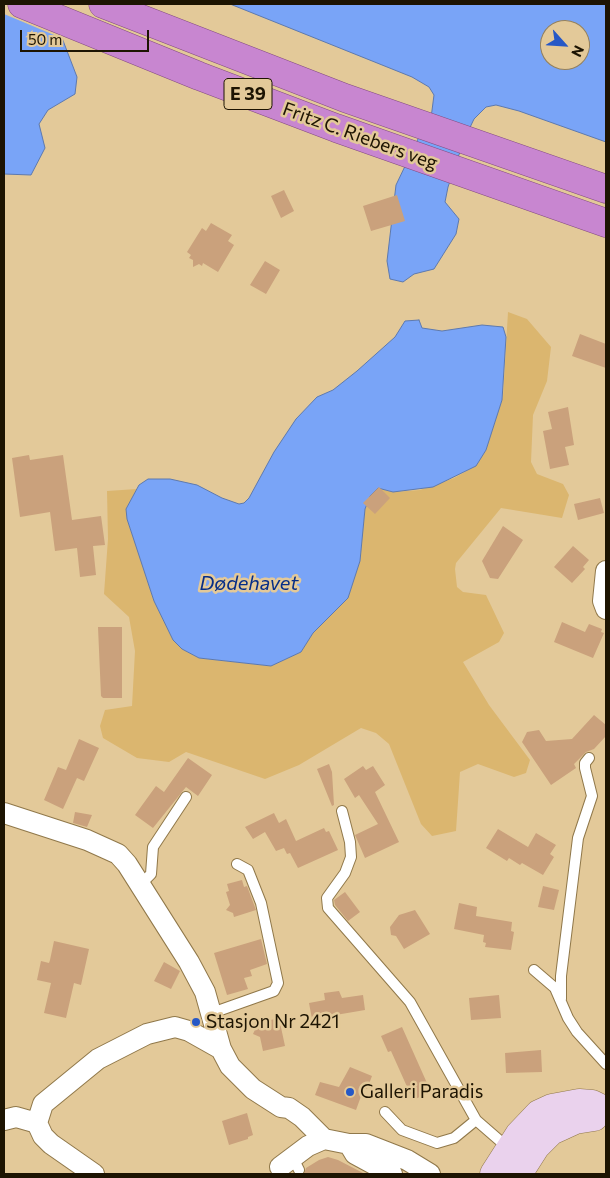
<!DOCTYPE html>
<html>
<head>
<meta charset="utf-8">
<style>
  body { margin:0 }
  #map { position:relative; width:610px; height:1178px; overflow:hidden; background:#e3c999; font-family:Commissioner,sans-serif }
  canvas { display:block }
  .frame { position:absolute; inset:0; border:5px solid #1d1402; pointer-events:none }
  .north { position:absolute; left:540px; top:20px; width:50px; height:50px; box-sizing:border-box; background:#e3c999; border:1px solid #94815d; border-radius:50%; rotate:116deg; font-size:14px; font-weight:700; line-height:20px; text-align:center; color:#1d1402 }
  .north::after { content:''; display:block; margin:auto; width:18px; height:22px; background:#2658c6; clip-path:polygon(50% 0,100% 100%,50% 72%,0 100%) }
  .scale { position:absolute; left:20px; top:30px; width:129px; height:22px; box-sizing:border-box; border:2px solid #1d1402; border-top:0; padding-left:6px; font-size:15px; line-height:18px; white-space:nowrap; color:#1d1402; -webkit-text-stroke:4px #e3c999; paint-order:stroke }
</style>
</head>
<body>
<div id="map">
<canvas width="610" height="1178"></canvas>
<div class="frame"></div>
<div class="north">N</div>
<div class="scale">50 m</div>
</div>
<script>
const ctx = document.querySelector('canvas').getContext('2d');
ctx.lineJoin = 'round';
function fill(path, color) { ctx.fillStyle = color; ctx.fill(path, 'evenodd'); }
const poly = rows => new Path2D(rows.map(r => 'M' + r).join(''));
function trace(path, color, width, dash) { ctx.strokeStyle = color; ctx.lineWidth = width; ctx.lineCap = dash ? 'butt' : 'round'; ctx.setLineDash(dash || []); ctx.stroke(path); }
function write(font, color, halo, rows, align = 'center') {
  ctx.font = font + ' Commissioner,sans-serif'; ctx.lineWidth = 5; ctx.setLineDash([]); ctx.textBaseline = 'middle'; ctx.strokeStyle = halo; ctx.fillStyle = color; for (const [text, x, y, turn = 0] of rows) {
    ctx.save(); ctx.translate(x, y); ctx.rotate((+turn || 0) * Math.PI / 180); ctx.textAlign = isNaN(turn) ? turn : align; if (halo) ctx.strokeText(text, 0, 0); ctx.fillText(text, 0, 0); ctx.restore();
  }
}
fill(poly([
  [508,312,527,319,551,347,547,381,533,415,531,462,537,474,563,484,569,495,562,518,501,508,456,563,455,569,457,587,463,592,486,595,504,633,499,642,463,662,489,705,530,760,526,773,514,777,478,764,460,772,456,831,432,836,421,824,389,744,376,733,361,728,299,765,265,779,186,752,169,762,137,758,103,738,100,726,105,710,132,706,135,651,129,617,104,594,108,539,107,491,137,489,126,509,127,519,154,601,173,640,182,649,199,658,271,666,301,652,313,633,348,598,360,561,365,509,370,496,377,488,393,492,420,490,454,478,476,466,486,450,503,396]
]), '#dbb66f');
const water = poly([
  [4,4,49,4,77,77,75,94,48,110,39,124,45,148,31,175,4,174,4,4],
  [230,4,606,4,606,142,519,111,496,105,486,107,474,119,464,140,448,187,445,202,459,219,456,234,434,269,414,274,403,282,390,279,387,261,396,185,418,139,431,118,434,95,429,87,412,77,230,4],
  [550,30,580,30,580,60,550,60,550,30],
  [419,320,422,328,442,331,482,325,503,327,506,337,502,400,486,450,476,466,433,487,393,492,378,488,370,496,365,509,360,561,348,598,313,633,301,652,271,666,199,658,182,649,173,640,154,601,127,519,126,509,139,485,148,479,170,479,197,485,222,498,239,504,244,503,249,498,274,452,296,419,317,397,333,390,357,371,395,337,405,321,419,320]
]);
fill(water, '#79a4f7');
trace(water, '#5d79ae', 1);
fill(poly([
  [4,4,52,4,66,40,4,14]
]), '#e3c999');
fill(poly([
  [284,190,294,211,281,218,271,196],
  [397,195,405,221,371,231,363,206],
  [211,223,232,235,228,241,234,245,218,272,203,263,202,266,199,264,193,267,193,260,189,258,191,255,187,252,202,228,206,231],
  [265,261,280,270,266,294,250,285],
  [580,334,606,344,606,368,572,356],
  [568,407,574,445,565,447,569,465,550,469,543,431,552,429,548,412],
  [29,455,30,460,63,455,72,520,101,516,105,545,93,546,96,575,80,577,77,548,55,551,50,512,20,517,12,458],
  [379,487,390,498,375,514,363,503],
  [600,498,604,513,578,520,574,504],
  [503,526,523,540,498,579,490,578,482,561],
  [573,546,589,560,583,567,585,569,572,583,554,567],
  [562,622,585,632,589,624,602,629,601,632,604,633,593,658,554,642],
  [98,627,122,627,122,698,103,698,101,696],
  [594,715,606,725,606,736,594,749,586,752,574,764,576,768,551,785,522,742,527,732,539,730,546,741,572,739],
  [79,739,99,748,84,781,77,778,63,809,44,800,58,767,66,770],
  [188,758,212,775,198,796,186,787,153,828,135,815,156,786,164,792],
  [329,764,332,772,334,805,332,806,317,769],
  [363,766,366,770,373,766,385,785,375,792,399,842,365,858,355,835,378,824,359,795,355,798,344,779],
  [75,812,92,815,87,827,73,823],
  [274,813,279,823,286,819,296,841,324,828,326,832,329,831,338,850,298,868,290,853,287,854,284,848,276,851,265,832,253,839,245,827],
  [498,829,528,847,536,833,556,845,550,854,554,857,543,875,522,863,520,865,509,858,507,861,486,848],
  [242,880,244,887,247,886,256,910,234,917,233,913,226,910,230,905,226,892,229,891,227,884],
  [543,886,559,890,554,910,538,907],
  [345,892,360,912,348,921,335,905,334,900],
  [459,903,477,907,476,916,512,922,511,931,514,932,511,950,485,947,486,943,483,942,484,935,454,929],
  [415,910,430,934,404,949,396,936,391,935,390,927,399,915],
  [261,939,267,964,250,970,252,976,244,978,248,989,227,995,214,953],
  [54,941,89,949,81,985,74,983,66,1018,44,1013,51,983,37,980,41,961,49,963,50,960],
  [164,962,180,971,171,989,154,981],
  [339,991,342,998,363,995,365,1010,312,1019,309,1003,325,1000,324,993],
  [499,995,501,1018,471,1020,469,998],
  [279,1018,285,1046,263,1051,260,1037,253,1034,258,1023],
  [402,1027,431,1092,413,1100,391,1051,388,1052,381,1036],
  [541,1050,542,1072,506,1073,505,1053],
  [350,1067,372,1076,367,1089,364,1088,356,1110,315,1095,320,1082,339,1087],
  [247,1113,253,1135,248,1137,248,1139,229,1145,222,1121],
  [328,1157,338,1160,365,1174,304,1174,306,1168,319,1160]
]), '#caa17c');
const service = poly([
  [342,811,350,842,351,857,345,873,327,898,328,908,410,1002,476,1120,499,1140],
  [139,886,151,874,153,847,186,797],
  [534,970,555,988,568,1018,577,1032,606,1064],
  [561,999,561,976,578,838,592,796,585,768,585,763,589,758],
  [212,1013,274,991,278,983,261,903,248,870,237,864],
  [385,1112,402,1130,437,1143,454,1138,476,1120],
  [293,1158,299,1170]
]);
const minor = poly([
  [606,571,603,601,606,609],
  [4,813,87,840,118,854,127,864,189,962,205,992,221,1049,230,1066,253,1089,281,1107,289,1108,302,1117,324,1139],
  [4,1120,16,1117,37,1123],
  [349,1144,355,1154,392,1174],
  [280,1167,308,1146,324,1139,349,1144,366,1144,407,1160,430,1174],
  [94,1174,51,1144,43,1136,37,1123,43,1104,98,1059,147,1034,175,1027,189,1031,221,1049]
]);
const secondary = poly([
  [494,1174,519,1135,539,1114,552,1108,579,1103,592,1104,606,1111],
  [518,1174,536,1146,551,1131,575,1120,594,1117]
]);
const trunk = poly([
  [22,4,199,76,336,128,606,223],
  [103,4,345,98,606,189]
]);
trace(service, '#90784a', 12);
trace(minor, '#90784a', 22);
trace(secondary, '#90784a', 29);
trace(trunk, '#834b80', 29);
trace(service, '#fff', 10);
trace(minor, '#fff', 20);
trace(secondary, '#ead2ed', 28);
trace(trunk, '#c886d0', 28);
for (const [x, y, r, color] of [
  [196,1022,5,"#2658c6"],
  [350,1092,5,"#2658c6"]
]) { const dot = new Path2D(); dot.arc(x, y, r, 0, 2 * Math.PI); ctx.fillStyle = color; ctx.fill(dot); trace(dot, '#e3c999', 2); }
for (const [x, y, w] of [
  [248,94,48]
]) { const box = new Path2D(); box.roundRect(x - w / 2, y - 15.5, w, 31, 4); ctx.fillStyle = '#e3c999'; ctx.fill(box); trace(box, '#1d1402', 1); }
write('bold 18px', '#1d1402', null, [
  ["E 39",248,94]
]);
write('19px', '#1d1402', '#e3c999', [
  ["Fritz C. Riebers veg",360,136,20]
]);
write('19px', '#1d1402', '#e3c999', [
  ["Stasjon Nr 2421",206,1022],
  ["Galleri Paradis",360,1092]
], 'left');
write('italic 20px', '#062d87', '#e3c999', [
  ["Dødehavet",249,583]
]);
</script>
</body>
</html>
